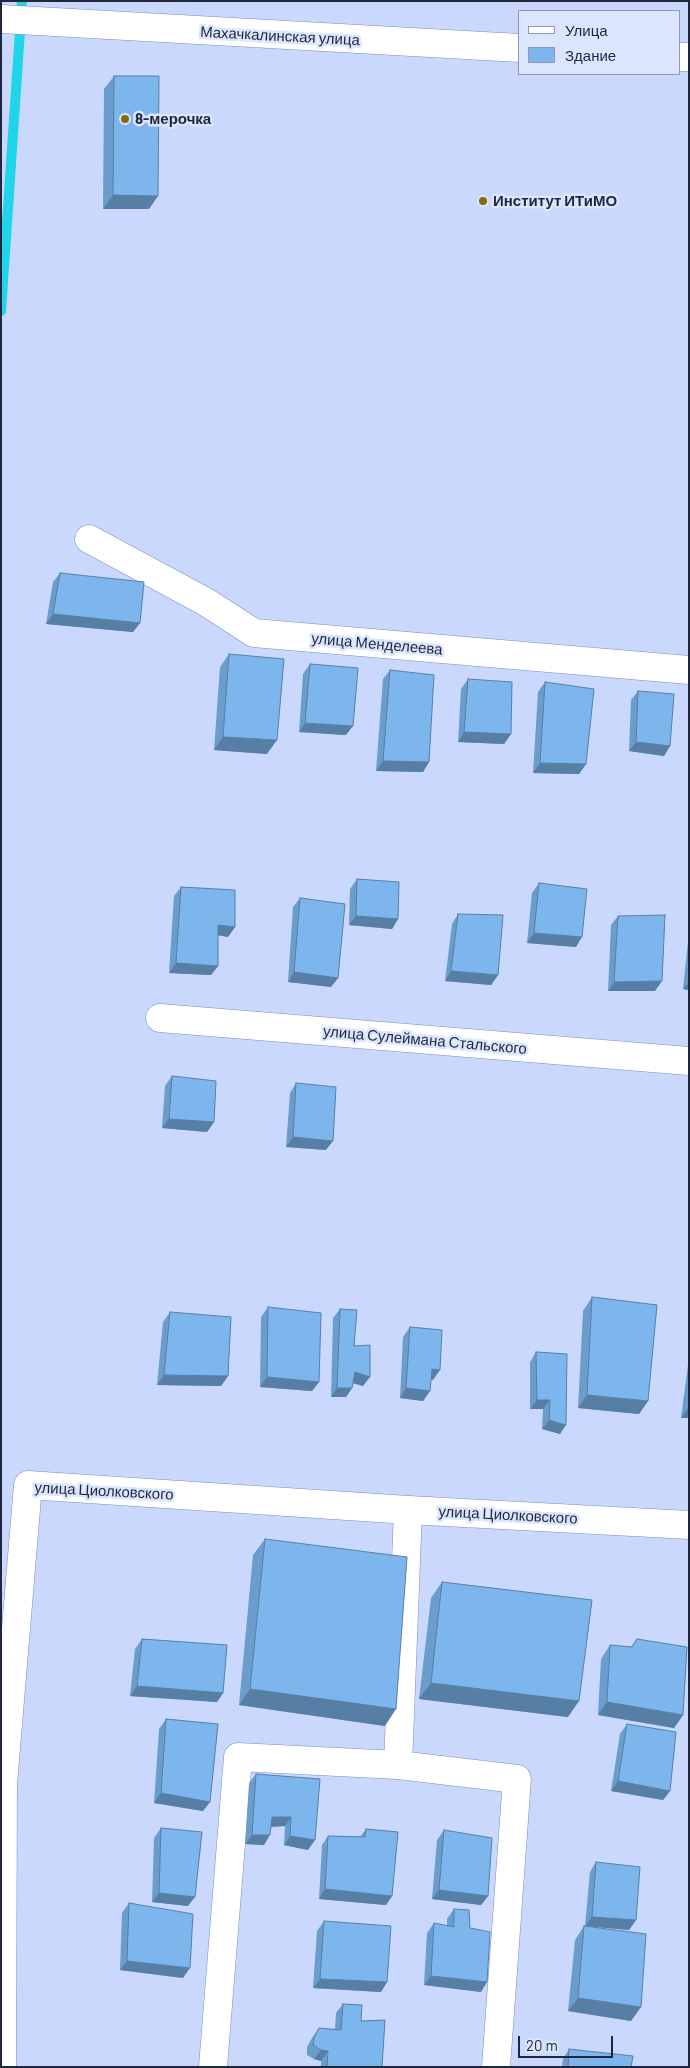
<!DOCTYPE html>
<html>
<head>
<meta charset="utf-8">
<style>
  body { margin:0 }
  #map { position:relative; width:690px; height:2068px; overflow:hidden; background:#c9d8fc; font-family:Barlow,sans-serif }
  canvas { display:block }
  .frame { position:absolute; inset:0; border:2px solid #1f273e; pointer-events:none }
  .legend { position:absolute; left:518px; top:10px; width:162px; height:65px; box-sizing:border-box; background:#dbe5fe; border:1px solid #9099b1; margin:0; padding:6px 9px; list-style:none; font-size:15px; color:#1f273e }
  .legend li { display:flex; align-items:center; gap:10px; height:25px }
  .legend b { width:25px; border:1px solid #9099b1 }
  .scale { position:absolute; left:518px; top:2036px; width:95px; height:22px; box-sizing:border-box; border:2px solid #1f273e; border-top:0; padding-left:6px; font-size:15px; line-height:18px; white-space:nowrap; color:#1f273e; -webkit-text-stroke:4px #dbe5fe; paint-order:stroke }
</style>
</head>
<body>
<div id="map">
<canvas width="690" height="2068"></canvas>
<div class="frame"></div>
<ul class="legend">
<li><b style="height:6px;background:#fff"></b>Улица</li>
<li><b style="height:14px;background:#7cb6ed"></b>Здание</li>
</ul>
<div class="scale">20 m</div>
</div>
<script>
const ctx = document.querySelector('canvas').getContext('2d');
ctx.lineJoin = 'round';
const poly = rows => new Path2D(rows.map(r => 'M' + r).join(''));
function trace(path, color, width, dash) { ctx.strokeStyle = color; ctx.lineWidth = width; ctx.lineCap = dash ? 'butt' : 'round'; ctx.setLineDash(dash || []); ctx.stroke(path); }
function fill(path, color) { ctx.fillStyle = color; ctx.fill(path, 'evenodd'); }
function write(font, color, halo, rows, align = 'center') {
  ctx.font = font + ' Barlow,sans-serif'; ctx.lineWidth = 5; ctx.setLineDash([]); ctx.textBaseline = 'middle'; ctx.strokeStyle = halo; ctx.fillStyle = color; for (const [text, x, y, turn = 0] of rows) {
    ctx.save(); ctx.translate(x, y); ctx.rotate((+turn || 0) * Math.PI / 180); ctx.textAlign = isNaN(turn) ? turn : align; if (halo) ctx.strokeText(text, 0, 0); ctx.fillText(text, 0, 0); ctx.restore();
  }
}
trace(poly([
  [1,311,22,1]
]), '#20d4e9', 10);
const street = poly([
  [89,539,206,602,254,633,689,670],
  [160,1018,689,1061],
  [408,1510,398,1765,517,1779,496,2067],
  [2,2067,3,1784,28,1485,408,1510,689,1525],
  [213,2067,238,1757,398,1765]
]);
const secondary = poly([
  [1,19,519,48],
  [679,57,689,57]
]);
trace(street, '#788dc5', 29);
trace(secondary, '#788dc5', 29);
trace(street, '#fff', 28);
trace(secondary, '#fff', 28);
fill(poly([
  [114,76,149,209,103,209,104,89],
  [60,573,140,623,133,632,46,624,53,582],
  [229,654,267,754,214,750,220,667],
  [310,664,346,735,299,732,303,674],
  [390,670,429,762,423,772,376,771,383,679],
  [468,679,511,734,504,744,458,742,461,689],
  [545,682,586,764,579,774,533,773,538,692],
  [638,691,670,746,664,756,629,751,631,700],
  [357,879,398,919,392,929,349,925,350,889],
  [539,883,576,947,527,943,532,893],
  [181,887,235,927,228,937,218,935,218,966,211,975,169,973,174,896],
  [300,898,338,978,331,987,288,982,293,907],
  [458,914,498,975,491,985,445,981,452,924],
  [618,916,655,991,608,991,611,925],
  [689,932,689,990,683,989],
  [172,1076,214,1122,207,1132,162,1128,165,1086],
  [296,1083,326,1150,286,1147,290,1093],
  [592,1297,648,1401,639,1414,578,1408,583,1311],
  [268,1307,319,1382,312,1391,260,1387,261,1317],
  [340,1309,354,1346,363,1386,353,1383,352,1388,346,1397,331,1397,333,1318],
  [170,1312,228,1376,221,1386,157,1385,163,1322],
  [410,1327,433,1380,431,1380,430,1391,423,1401,400,1398,403,1337],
  [536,1352,560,1434,542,1429,543,1409,530,1409,530,1362],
  [689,1363,689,1418,681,1418,688,1365],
  [265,1539,385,1726,239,1705,253,1555],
  [442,1582,568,1717,419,1699,431,1598],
  [142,1639,223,1693,217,1702,130,1696,135,1649],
  [637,1639,683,1715,674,1728,598,1715,601,1659,610,1645,631,1647],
  [166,1719,210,1802,203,1811,154,1803,159,1729],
  [627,1724,670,1791,663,1800,611,1791,620,1734],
  [256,1774,320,1779,308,1850,284,1845,285,1826,271,1827,264,1845,245,1844,249,1783],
  [161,1828,188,1906,152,1902,154,1838],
  [366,1829,392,1896,386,1905,319,1899,322,1845,328,1836,360,1837],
  [444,1830,488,1896,481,1905,432,1899,437,1840],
  [596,1862,636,1920,629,1930,585,1926,590,1872],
  [129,1903,183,1978,120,1970,122,1913],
  [454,1909,470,1928,481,1992,424,1985,427,1933,434,1923,447,1926,447,1919],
  [324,1921,387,1982,381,1992,313,1988,317,1931],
  [584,1926,631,2021,568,2011,575,1940],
  [343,2004,361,2021,382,2067,321,2067,321,2061,314,2059,307,2055,307,2047,312,2038,319,2028,335,2029,336,2013],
  [569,2049,631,2067,562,2067,563,2059]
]), '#6b9dcc');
fill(poly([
  [113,195,158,196,149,209,103,209],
  [53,614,140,623,133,632,46,624],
  [305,723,353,726,346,735,299,732],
  [464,732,511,734,504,744,458,742],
  [223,737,277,740,267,754,214,750],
  [636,742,670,746,664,756,629,751],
  [383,761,429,762,423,772,376,771],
  [540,763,586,764,579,774,533,773],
  [356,916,398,919,392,929,349,925],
  [218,925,235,927,228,937,211,934],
  [534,933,582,937,576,947,527,943],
  [176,963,218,966,211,975,169,973],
  [451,971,498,975,491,985,445,981],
  [294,972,338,978,331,987,288,982],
  [662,981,655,991,608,991,614,982],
  [689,982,689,990,683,989],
  [169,1119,214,1122,207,1132,162,1128],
  [293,1137,333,1141,326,1150,286,1147],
  [432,1369,440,1370,433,1380,426,1379],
  [355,1372,370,1377,363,1386,349,1382],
  [164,1375,228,1376,221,1386,157,1385],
  [267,1377,319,1382,312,1391,260,1387],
  [337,1388,352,1388,346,1397,331,1397],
  [406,1388,430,1391,423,1401,400,1398],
  [587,1395,648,1401,639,1414,578,1408],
  [537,1400,550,1400,543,1409,530,1409],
  [688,1408,689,1408,689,1418,681,1418],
  [549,1420,566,1425,560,1434,542,1429],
  [431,1683,579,1701,568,1717,419,1699],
  [137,1686,223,1693,217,1702,130,1696],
  [250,1689,396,1709,385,1726,239,1705],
  [607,1702,683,1715,674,1728,598,1715],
  [618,1781,670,1791,663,1800,611,1791],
  [161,1793,210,1802,203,1811,154,1803],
  [272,1817,291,1817,285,1826,266,1827],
  [252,1835,270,1835,264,1845,245,1844],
  [290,1836,315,1840,308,1850,284,1845],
  [325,1889,392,1896,386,1905,319,1899],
  [439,1890,488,1896,481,1905,432,1899],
  [159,1893,195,1897,188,1906,152,1902],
  [592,1917,636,1920,629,1930,585,1926],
  [127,1961,190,1968,183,1978,120,1970],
  [431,1976,487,1982,481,1992,424,1985],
  [320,1979,387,1982,381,1992,313,1988],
  [578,1998,641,2007,631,2021,568,2011],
  [321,2050,328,2051,321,2061,314,2059]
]), '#577fa6');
const building = poly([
  [114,76,159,76,158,196,113,195,114,76],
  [60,573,144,582,140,623,53,614,60,573],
  [229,654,284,659,277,740,223,737,229,654],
  [310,664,358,668,353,726,305,723,310,664],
  [390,670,434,675,429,762,383,761,390,670],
  [468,679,512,682,511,734,464,732,468,679],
  [545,682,594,689,586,764,540,763,545,682],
  [638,691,674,694,670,746,636,742,638,691],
  [357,879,399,882,398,919,356,916,357,879],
  [539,883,587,889,582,937,534,933,539,883],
  [181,887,235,890,235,927,218,925,218,966,176,963,181,887],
  [300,898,345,904,338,978,294,972,300,898],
  [458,914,503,915,498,975,451,971,458,914],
  [665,915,662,981,614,982,618,916,665,915],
  [172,1076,216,1081,214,1122,169,1119,172,1076],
  [296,1083,336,1087,333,1141,293,1137,296,1083],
  [592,1297,657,1305,648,1401,587,1395,592,1297],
  [268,1307,321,1313,319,1382,267,1377,268,1307],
  [340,1309,357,1310,354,1346,370,1345,370,1377,355,1372,352,1388,337,1388,340,1309],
  [170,1312,231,1317,228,1376,164,1375,170,1312],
  [410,1327,442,1330,440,1370,432,1369,430,1391,406,1388,410,1327],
  [536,1352,567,1354,566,1425,549,1420,550,1400,537,1400,536,1352],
  [265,1539,407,1557,396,1709,250,1689,265,1539],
  [442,1582,592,1600,579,1701,431,1683,442,1582],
  [142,1639,227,1645,223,1693,137,1686,142,1639],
  [637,1639,687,1647,683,1715,607,1702,610,1645,632,1647,637,1639],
  [166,1719,218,1724,210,1802,161,1793,166,1719],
  [627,1724,676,1732,670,1791,618,1781,627,1724],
  [256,1774,320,1779,315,1840,290,1836,291,1817,272,1817,270,1835,252,1835,256,1774],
  [161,1828,202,1832,195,1897,159,1893,161,1828],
  [366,1829,398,1832,392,1896,325,1889,328,1836,365,1837,366,1829],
  [444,1830,492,1838,488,1896,439,1890,444,1830],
  [596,1862,640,1867,636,1920,592,1917,596,1862],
  [129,1903,193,1914,190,1968,127,1961,129,1903],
  [454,1909,469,1910,470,1928,490,1932,487,1982,431,1976,434,1923,454,1927,454,1909],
  [324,1921,391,1926,387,1982,320,1979,324,1921],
  [584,1926,646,1934,641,2007,578,1998,584,1926],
  [343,2004,362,2005,361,2021,385,2020,382,2067,327,2067,328,2051,321,2050,313,2045,314,2038,319,2028,341,2030,343,2004],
  [569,2049,633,2056,631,2067,568,2067,569,2049]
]);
fill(building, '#7cb6ed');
trace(building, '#577fa6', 1);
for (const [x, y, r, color] of [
  [125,119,5,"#886905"],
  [483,201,5,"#886905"]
]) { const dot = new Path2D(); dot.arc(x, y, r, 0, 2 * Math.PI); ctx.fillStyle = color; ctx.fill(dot); trace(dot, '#dbe5fe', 2); }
write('15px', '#1f273e', '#dbe5fe', [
  ["Махачкалинская улица",280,36,3],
  ["улица Менделеева",377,644,5],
  ["улица Сулеймана Стальского",425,1040,5],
  ["улица Циолковского",104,1491,3],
  ["улица Циолковского",508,1515,3]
]);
write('bold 15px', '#1f273e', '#dbe5fe', [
  ["8-мерочка",135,119],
  ["Институт ИТиМО",493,201]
], 'left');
</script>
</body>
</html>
